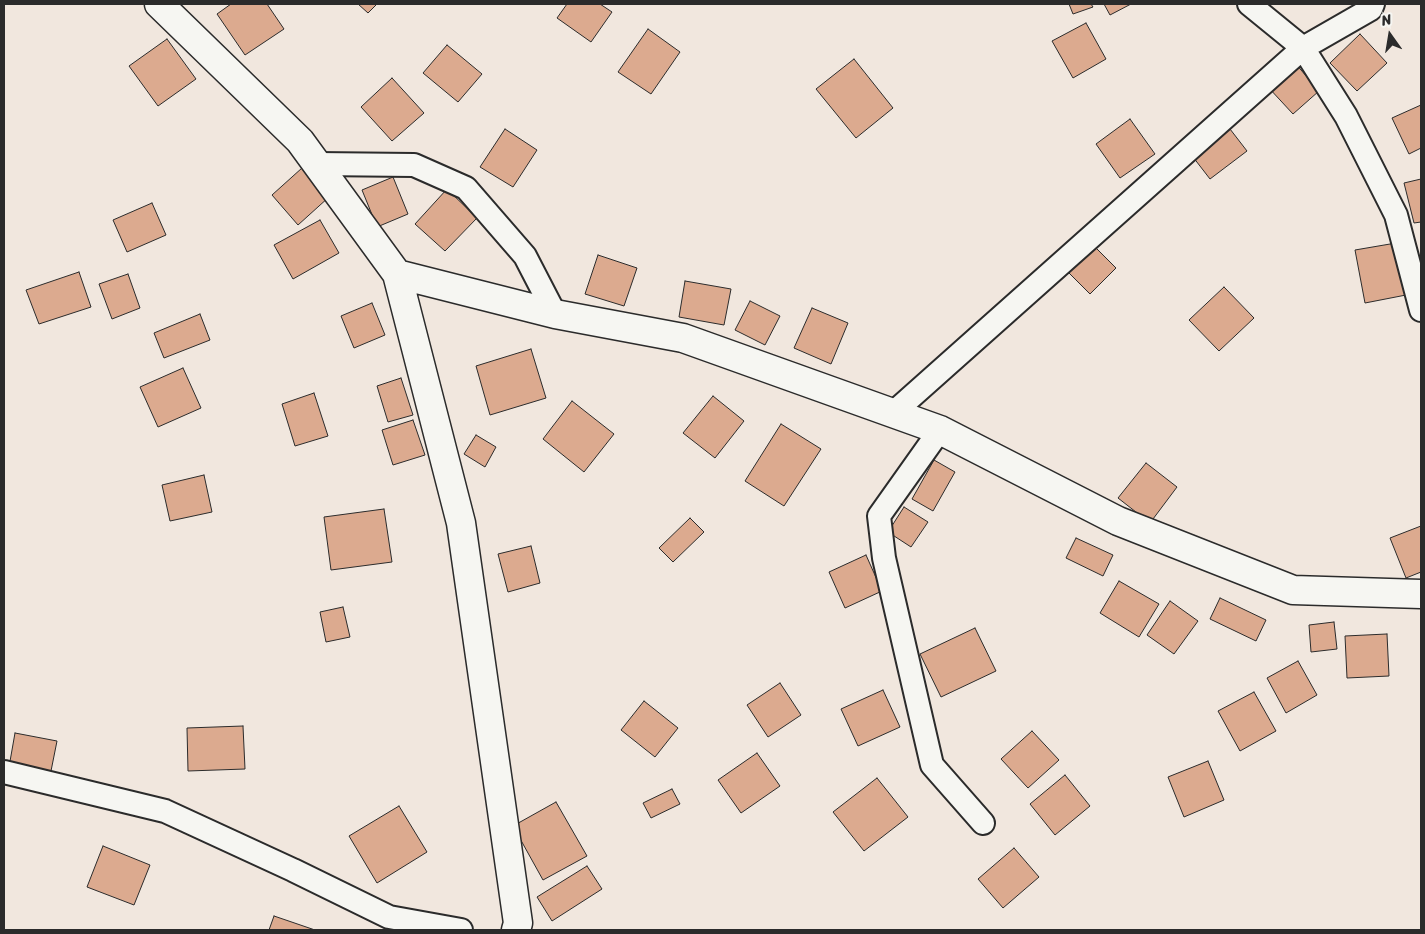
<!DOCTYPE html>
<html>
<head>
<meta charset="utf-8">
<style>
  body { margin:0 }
  #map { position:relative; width:1425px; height:934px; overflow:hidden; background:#f1e7de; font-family:Sriracha,sans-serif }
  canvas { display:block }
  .frame { position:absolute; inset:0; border:5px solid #2b2b2b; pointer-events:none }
  .north { position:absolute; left:1365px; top:10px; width:50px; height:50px; -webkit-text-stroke:4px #f6f6f2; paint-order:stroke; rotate:347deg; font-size:14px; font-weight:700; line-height:20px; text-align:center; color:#2b2b2b }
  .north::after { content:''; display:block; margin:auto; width:18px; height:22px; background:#2b2b2b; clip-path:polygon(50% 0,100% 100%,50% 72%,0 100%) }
</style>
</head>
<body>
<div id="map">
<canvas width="1425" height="934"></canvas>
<div class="frame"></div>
<div class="north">N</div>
</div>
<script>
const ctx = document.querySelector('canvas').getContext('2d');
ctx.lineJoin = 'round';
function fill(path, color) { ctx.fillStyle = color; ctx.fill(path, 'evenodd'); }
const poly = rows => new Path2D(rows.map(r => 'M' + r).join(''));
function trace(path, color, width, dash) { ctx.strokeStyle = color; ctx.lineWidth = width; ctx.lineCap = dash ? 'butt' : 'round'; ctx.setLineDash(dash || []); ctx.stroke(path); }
const building = poly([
  [231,4,267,4,284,29,245,55,217,14,231,4],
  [358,4,377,4,368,13,358,4],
  [567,4,600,4,612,12,591,42,557,18,567,4],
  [1069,4,1091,4,1093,7,1073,14,1069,4],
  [1104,4,1131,4,1110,15,1104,4],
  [1086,23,1106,59,1073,78,1052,41,1086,23],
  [648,29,680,52,651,94,618,72,648,29],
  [1360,34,1387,63,1357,91,1330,63,1360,34],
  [167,39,196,79,158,106,129,66,167,39],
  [447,45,482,74,458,102,423,73,447,45],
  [854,59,893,108,856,138,816,89,854,59],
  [1295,63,1319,91,1293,114,1268,87,1295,63],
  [392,78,424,113,392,141,361,107,392,78],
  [1421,105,1421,148,1409,154,1392,118,1421,105],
  [1130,119,1155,154,1120,178,1096,144,1130,119],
  [505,129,537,150,513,187,480,167,505,129],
  [1230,129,1247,151,1210,179,1193,157,1230,129],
  [302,168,329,197,298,225,272,195,302,168],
  [393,177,408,214,377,227,362,190,393,177],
  [1421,179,1421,222,1414,223,1404,183,1421,179],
  [447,189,477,218,445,251,415,224,447,189],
  [152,203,166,235,127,252,113,220,152,203],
  [320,220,339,253,293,279,274,245,320,220],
  [1396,243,1406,295,1365,303,1355,250,1396,243],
  [1092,244,1116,268,1090,294,1066,270,1092,244],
  [598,255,637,268,624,306,585,294,598,255],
  [79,272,91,307,39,324,26,290,79,272],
  [128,274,140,308,112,319,99,284,128,274],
  [685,281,731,289,724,325,679,317,685,281],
  [1224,287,1254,318,1219,351,1189,320,1224,287],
  [750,301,780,316,765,345,735,330,750,301],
  [372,303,385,335,354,348,341,316,372,303],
  [812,308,848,323,831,364,794,348,812,308],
  [200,314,210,340,164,358,154,333,200,314],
  [531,349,546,398,490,415,476,366,531,349],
  [183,368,201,408,158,427,140,387,183,368],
  [401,378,413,415,388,422,377,386,401,378],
  [314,393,328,436,295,446,282,404,314,393],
  [713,396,744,421,715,458,683,433,713,396],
  [572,401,614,434,584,472,543,439,572,401],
  [413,420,425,455,393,465,382,430,413,420],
  [781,424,821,449,784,506,745,481,781,424],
  [476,435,496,447,485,467,464,454,476,435],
  [934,460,955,472,933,511,912,499,934,460],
  [1146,463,1177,487,1150,523,1118,498,1146,463],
  [204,475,212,512,170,521,162,485,204,475],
  [904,507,928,522,911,547,888,532,904,507],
  [384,509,392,562,331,570,324,517,384,509],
  [690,518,704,532,673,562,659,548,690,518],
  [1421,526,1421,572,1406,578,1390,538,1421,526],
  [1076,538,1113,555,1103,576,1066,558,1076,538],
  [531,546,540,583,508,592,498,554,531,546],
  [866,555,882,591,845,608,829,572,866,555],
  [1119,581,1159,604,1139,637,1100,613,1119,581],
  [1220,598,1266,620,1256,641,1210,619,1220,598],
  [1170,601,1198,621,1174,654,1147,635,1170,601],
  [343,607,350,637,326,642,320,612,343,607],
  [1334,622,1337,649,1311,652,1309,625,1334,622],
  [975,628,996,671,941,697,920,654,975,628],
  [1387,634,1389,676,1347,678,1345,636,1387,634],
  [1298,661,1317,695,1286,713,1267,678,1298,661],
  [780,683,801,715,768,737,747,705,780,683],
  [883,690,900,727,858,746,841,709,883,690],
  [1254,692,1276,731,1240,751,1218,711,1254,692],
  [644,701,678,728,655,757,621,730,644,701],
  [243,726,245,769,188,771,187,728,243,726],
  [1032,731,1059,760,1028,788,1001,759,1032,731],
  [15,733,57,741,50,776,9,767,15,733],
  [757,753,780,786,741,813,718,780,757,753],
  [1208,761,1224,800,1184,817,1168,777,1208,761],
  [1065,775,1090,806,1055,835,1030,804,1065,775],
  [877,778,908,817,864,851,833,812,877,778],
  [672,789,680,804,651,818,643,803,672,789],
  [556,802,587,856,543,880,513,826,556,802],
  [399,806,427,852,377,883,349,836,399,806],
  [103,846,150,865,134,905,87,887,103,846],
  [1014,848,1039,877,1003,908,978,879,1014,848],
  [587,866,602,889,552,921,537,897,587,866],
  [274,916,315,930,269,930,274,916]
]);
fill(building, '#dcaa8f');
trace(building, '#2b2b2b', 1);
const street = poly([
  [1249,4,1303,48,1346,116,1396,215,1421,310],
  [316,164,414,165,466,188,525,256,555,314],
  [892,414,1303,48,1371,9,1373,4],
  [940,430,879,516,884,558,932,765,983,823],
  [4,772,165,811,293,870,389,917,461,930]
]);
const secondary = poly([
  [159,4,300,141,397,274,461,523,518,923,516,930],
  [397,274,555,314,683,338,940,430,1118,521,1293,590,1421,594]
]);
trace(street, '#2b2b2b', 26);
trace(secondary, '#2b2b2b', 31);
trace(street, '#f6f6f2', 22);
trace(secondary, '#f6f6f2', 28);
</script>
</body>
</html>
